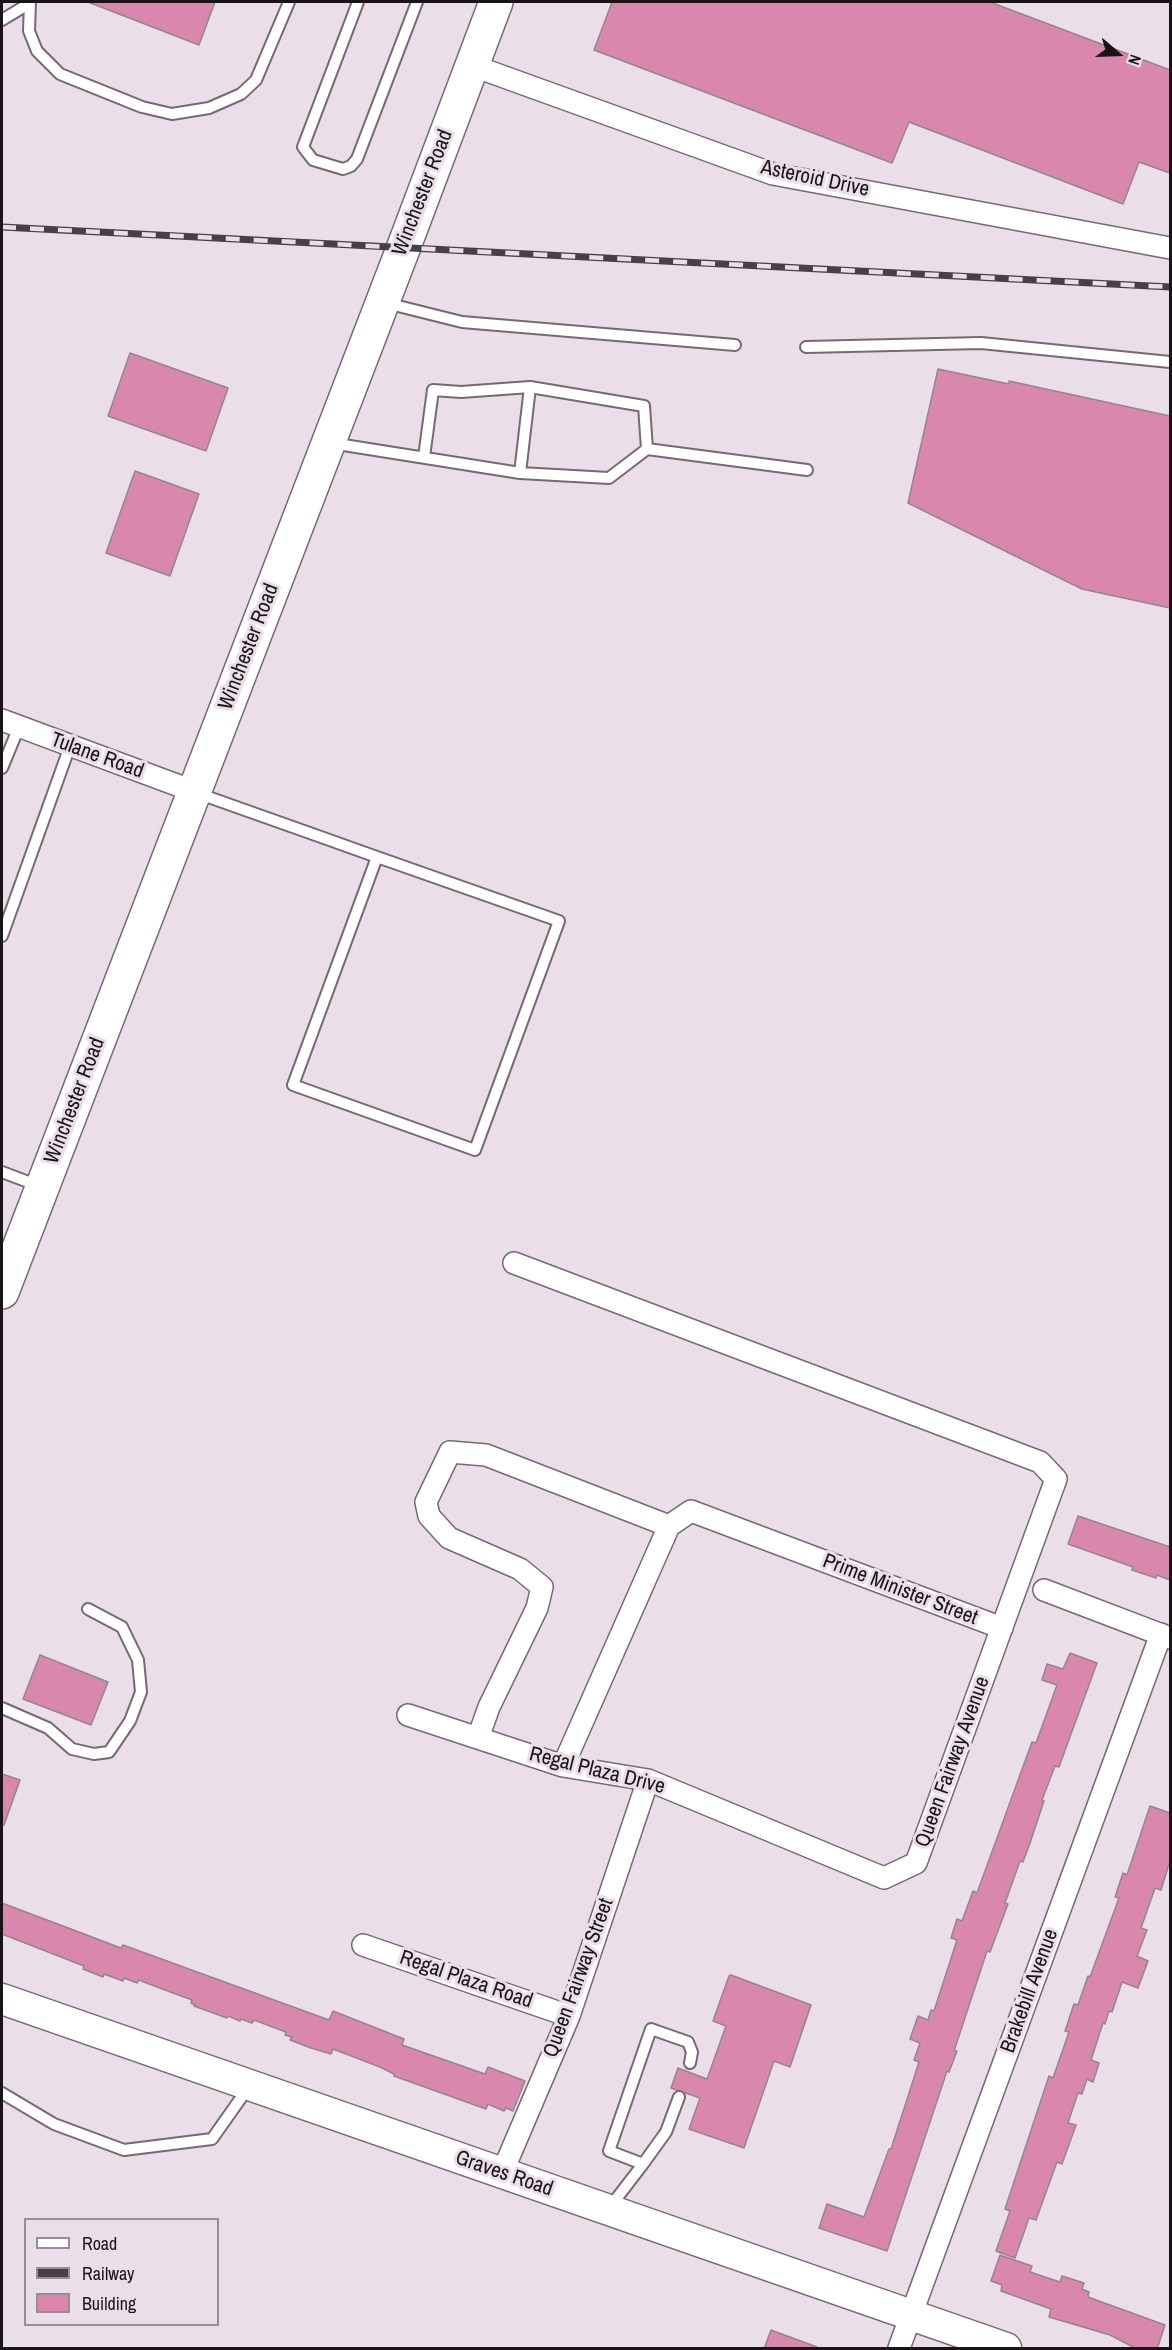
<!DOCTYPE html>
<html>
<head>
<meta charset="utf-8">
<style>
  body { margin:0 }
  #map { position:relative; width:1172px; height:2350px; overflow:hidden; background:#eadee8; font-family:"Archivo Narrow",sans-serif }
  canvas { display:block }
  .frame { position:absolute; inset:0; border:3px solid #191418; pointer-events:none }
  .legend { position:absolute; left:24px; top:2218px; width:195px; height:108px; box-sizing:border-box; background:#eadee8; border:2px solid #968d95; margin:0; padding:8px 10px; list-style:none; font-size:18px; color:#191418 }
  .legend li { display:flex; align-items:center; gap:12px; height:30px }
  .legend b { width:30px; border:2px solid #968d95 }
  .north { position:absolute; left:1088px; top:24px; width:60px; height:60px; -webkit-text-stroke:4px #eadee8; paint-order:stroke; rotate:109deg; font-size:16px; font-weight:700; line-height:24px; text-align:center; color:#191418 }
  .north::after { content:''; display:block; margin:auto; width:21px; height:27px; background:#191418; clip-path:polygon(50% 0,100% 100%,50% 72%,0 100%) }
</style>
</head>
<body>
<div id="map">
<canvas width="1172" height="2350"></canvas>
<div class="frame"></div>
<ul class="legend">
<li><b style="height:8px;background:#fff"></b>Road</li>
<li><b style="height:8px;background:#474045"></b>Railway</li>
<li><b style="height:16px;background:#da87ae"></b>Building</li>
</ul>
<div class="north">N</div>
</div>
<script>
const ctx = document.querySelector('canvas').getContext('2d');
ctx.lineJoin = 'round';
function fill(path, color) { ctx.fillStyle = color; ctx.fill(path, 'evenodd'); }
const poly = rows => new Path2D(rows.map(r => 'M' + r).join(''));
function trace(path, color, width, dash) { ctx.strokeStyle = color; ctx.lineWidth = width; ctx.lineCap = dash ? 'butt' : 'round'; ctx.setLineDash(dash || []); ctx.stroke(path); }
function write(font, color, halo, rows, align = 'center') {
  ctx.font = font + ' "Archivo Narrow",sans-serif'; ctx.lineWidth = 6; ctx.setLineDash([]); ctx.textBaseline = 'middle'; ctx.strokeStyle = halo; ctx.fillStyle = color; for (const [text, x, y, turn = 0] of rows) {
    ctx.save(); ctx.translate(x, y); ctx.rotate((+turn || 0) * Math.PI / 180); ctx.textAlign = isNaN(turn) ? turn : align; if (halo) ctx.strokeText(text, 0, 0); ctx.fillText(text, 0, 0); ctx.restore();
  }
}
const building = poly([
  [88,2,215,2,199,45,88,2],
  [612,2,990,2,1170,70,1170,173,1139,162,1123,204,909,122,892,163,594,50,612,2],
  [130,353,228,388,206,451,108,416,130,353],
  [938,369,1009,384,1009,381,1170,416,1170,608,1082,589,908,503,938,369],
  [135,471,199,494,170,576,106,553,135,471],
  [1078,1516,1170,1547,1170,1580,1157,1575,1156,1578,1132,1570,1133,1567,1068,1544,1078,1516],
  [1070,1653,1097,1663,1059,1767,1055,1766,1042,1800,1044,1801,1030,1843,1023,1862,1020,1861,1005,1903,1008,1904,990,1952,987,1951,954,2051,957,2051,949,2072,947,2071,887,2251,819,2228,827,2204,864,2217,889,2149,891,2149,919,2062,914,2060,920,2043,910,2039,918,2016,928,2020,931,2010,934,2011,957,1940,951,1938,957,1919,962,1921,973,1891,977,1893,1032,1742,1036,1743,1057,1685,1042,1680,1047,1664,1063,1669,1070,1653],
  [40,1655,108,1682,91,1725,23,1699,40,1655],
  [2,1774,20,1780,4,1825,2,1825,2,1774],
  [1150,1806,1170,1813,1170,1861,1161,1890,1155,1888,1141,1928,1147,1930,1137,1956,1148,1961,1138,1988,1122,1982,1112,2012,1109,2011,1105,2024,1103,2023,1091,2060,1099,2063,1093,2082,1087,2079,1082,2094,1078,2093,1068,2123,1076,2125,1062,2164,1057,2162,1036,2220,1029,2218,1015,2258,996,2251,1010,2211,1005,2209,1049,2076,1053,2078,1069,2032,1065,2031,1074,2004,1078,2005,1088,1976,1090,1977,1119,1898,1115,1897,1123,1873,1127,1875,1150,1806],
  [2,1903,121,1948,123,1945,329,2020,333,2011,404,2039,402,2045,485,2074,488,2067,525,2081,513,2111,506,2108,504,2111,488,2104,486,2109,394,2076,394,2074,380,2067,333,2049,331,2054,311,2048,290,2040,292,2037,285,2035,286,2032,254,2020,252,2023,241,2019,240,2021,228,2016,227,2018,194,2006,195,2005,191,2003,192,2000,149,1984,139,1980,137,1983,124,1978,123,1981,104,1974,103,1977,83,1969,84,1966,2,1934,2,1903],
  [731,1975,811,2005,790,2067,774,2061,744,2148,689,2129,700,2098,671,2088,678,2068,707,2079,726,2026,713,2021,729,1976,731,1975],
  [1000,2255,1032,2266,1030,2272,1060,2282,1062,2276,1084,2283,1082,2289,1089,2292,1088,2297,1165,2325,1157,2349,1137,2349,1110,2335,1049,2317,1051,2309,1001,2291,1002,2285,991,2281,1000,2255],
  [771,2330,817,2347,817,2349,764,2349,771,2330]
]);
fill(building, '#da87ae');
trace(building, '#94868c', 1.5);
const lane = poly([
  [30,2,29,31,37,51,60,74,142,107,172,114,209,108,241,94,256,80,289,2],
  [358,2,303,147,313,160,343,169,351,166,357,159,417,2],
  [2,20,30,3],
  [386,303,462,322,735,345],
  [806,347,981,343,1170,362],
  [331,443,520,473,609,478,647,449,807,470],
  [424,457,433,390,461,392,530,387,644,406,647,449],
  [520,473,530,387],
  [2,768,19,727],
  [197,793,321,837,377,857,559,921,475,1150,293,1085,377,857],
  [2,936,70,746],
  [2,1172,39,1186],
  [2,1708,48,1728,72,1749,94,1754,109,1752,130,1721,141,1692,138,1660,122,1627,88,1609],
  [2,2093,54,2124,124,2150,212,2139,248,2088],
  [643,2164,666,2132,679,2097],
  [610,2207,643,2164,609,2151,651,2029,688,2042,692,2052,690,2063]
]);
const street = poly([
  [471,65,773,174,1170,248],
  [2,720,193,791],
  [1044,1590,1170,1638],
  [408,1715,563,1766,648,1780,884,1878,916,1863,1056,1479,1040,1462,514,1263],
  [478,1738,489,1707,537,1608,542,1587,520,1569,449,1538,429,1516,426,1502,450,1452,486,1455,669,1526,691,1511,1002,1628],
  [563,1766,669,1526],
  [363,1945,569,2016],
  [502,2173,569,2016,648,1780],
  [899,2348,1161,1634]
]);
const secondary = poly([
  [2,1999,1006,2348]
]);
const primary = poly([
  [2,1292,403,249,496,2]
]);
trace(lane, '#756a74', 14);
trace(street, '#756a74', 24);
trace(secondary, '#756a74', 33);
trace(primary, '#756a74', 36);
trace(lane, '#fff', 10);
trace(street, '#fff', 21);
trace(secondary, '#fff', 30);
trace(primary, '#fff', 33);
const rail = poly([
  [2,227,1170,287]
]);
trace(rail, '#474045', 7);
trace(rail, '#eadee8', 4.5, [14]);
write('21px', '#191418', '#eadee8', [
  ["Asteroid Drive",815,179,12],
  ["Winchester Road",423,193,-69],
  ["Winchester Road",249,647,-69],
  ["Tulane Road",97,756,20],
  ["Winchester Road",75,1101,-69],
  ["Prime Minister Street",900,1590,21],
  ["Queen Fairway Avenue",953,1762,-70],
  ["Regal Plaza Drive",597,1771,14],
  ["Queen Fairway Street",579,1978,-70],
  ["Regal Plaza Road",466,1980,19],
  ["Brakebill Avenue",1030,1991,-70],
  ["Graves Road",504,2174,19]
]);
</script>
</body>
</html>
